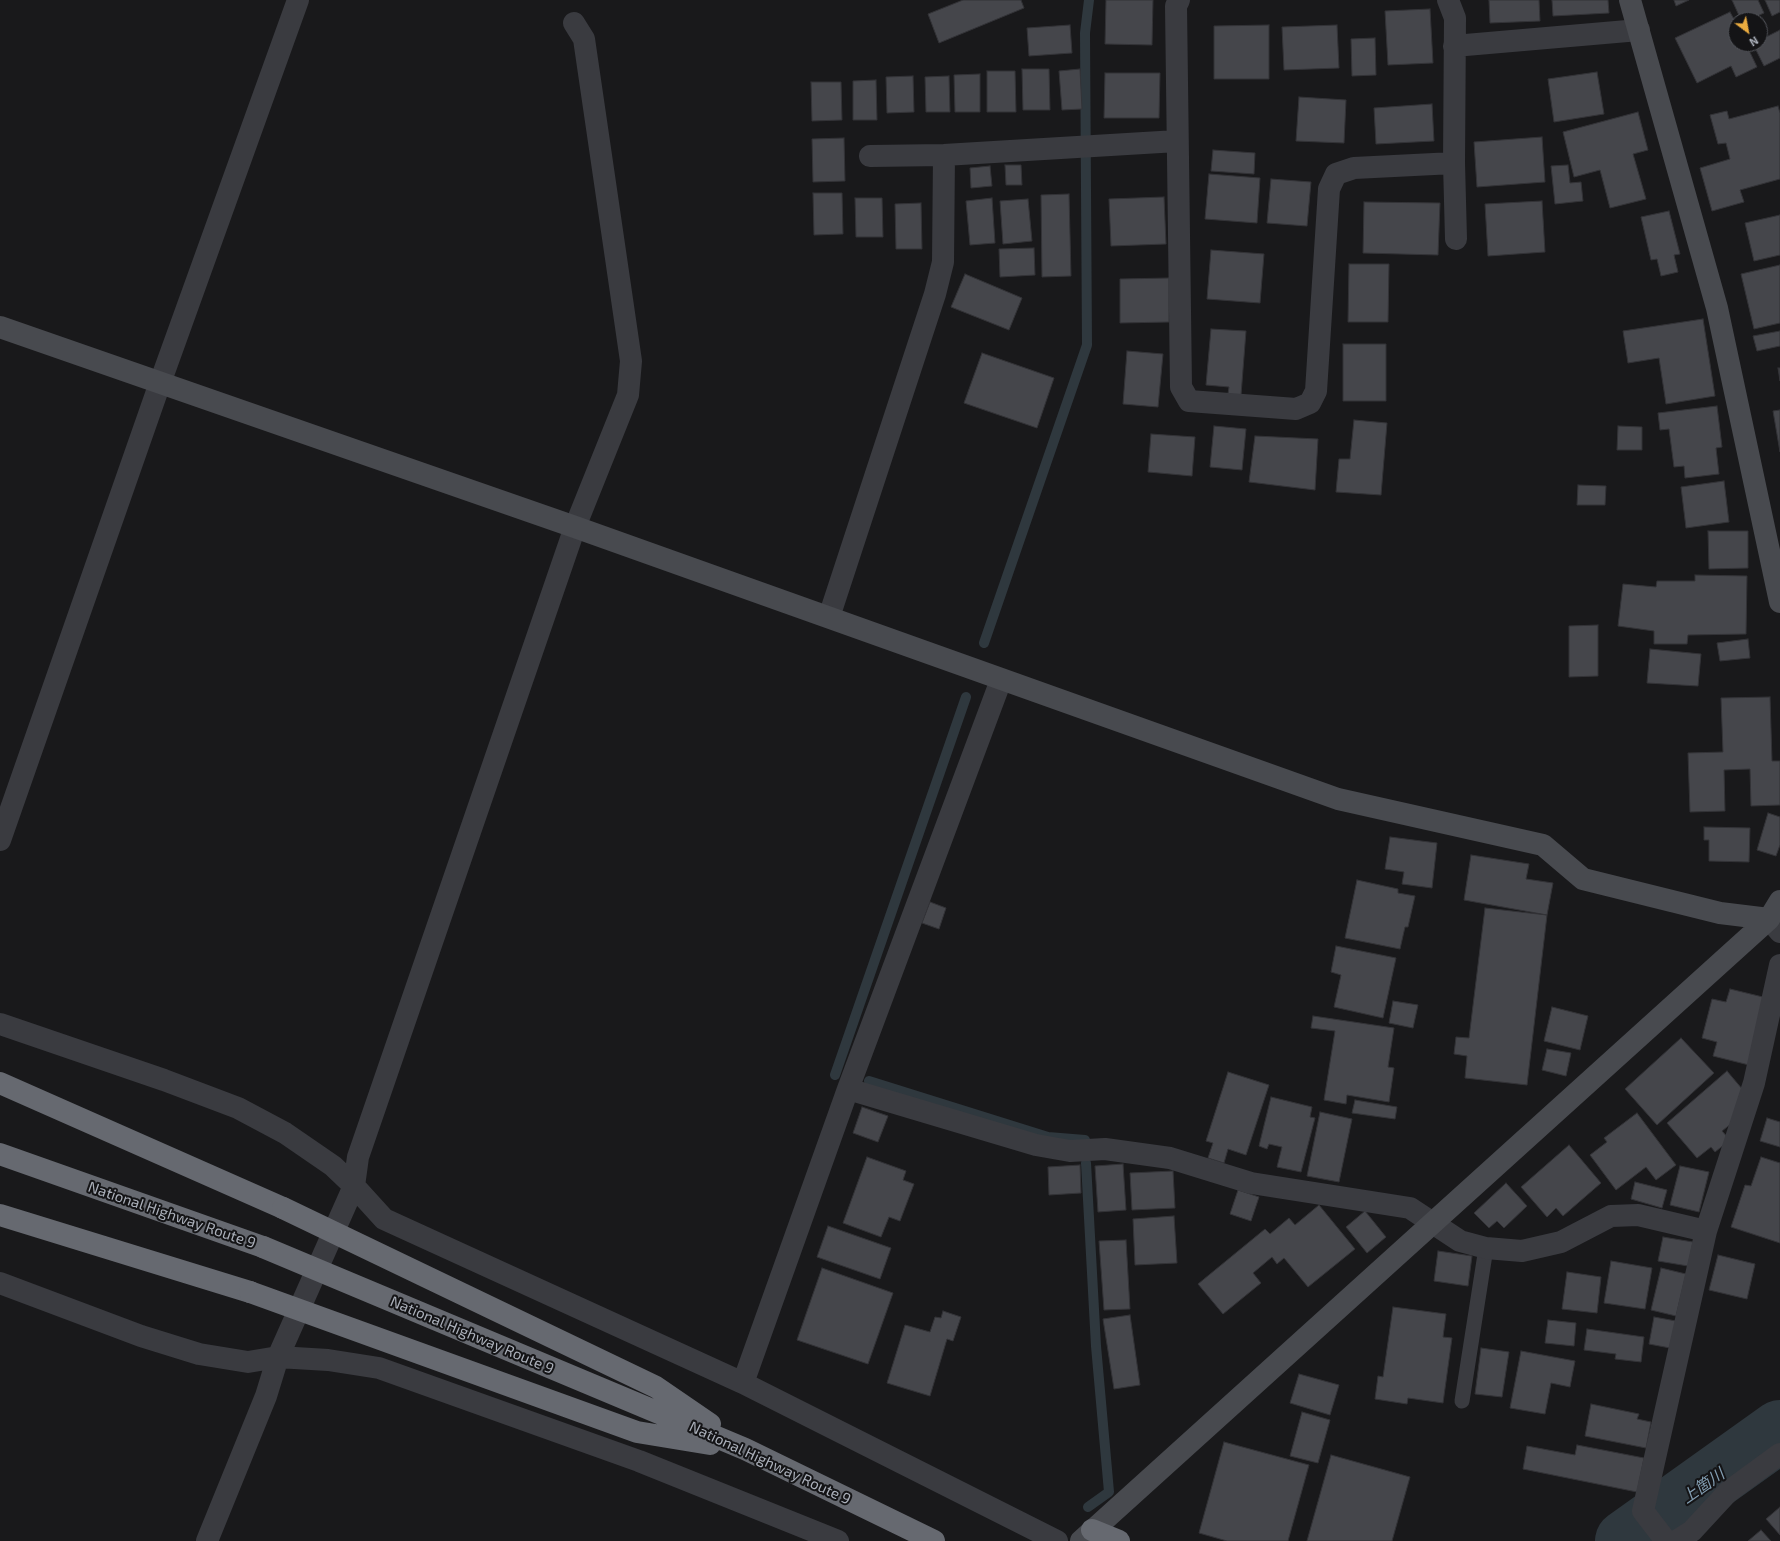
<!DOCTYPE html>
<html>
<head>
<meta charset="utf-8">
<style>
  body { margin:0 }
  #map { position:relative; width:1780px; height:1541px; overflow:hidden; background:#19191b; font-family:"Exo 2",sans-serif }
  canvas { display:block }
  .north { position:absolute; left:1728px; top:12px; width:40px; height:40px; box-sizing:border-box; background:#141416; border:1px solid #505258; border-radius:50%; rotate:148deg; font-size:11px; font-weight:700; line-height:16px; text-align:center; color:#abb0ba }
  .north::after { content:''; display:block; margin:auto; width:14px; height:18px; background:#ebac40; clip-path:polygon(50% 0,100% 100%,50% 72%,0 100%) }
</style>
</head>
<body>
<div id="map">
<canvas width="1780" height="1541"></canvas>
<div class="north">N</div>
</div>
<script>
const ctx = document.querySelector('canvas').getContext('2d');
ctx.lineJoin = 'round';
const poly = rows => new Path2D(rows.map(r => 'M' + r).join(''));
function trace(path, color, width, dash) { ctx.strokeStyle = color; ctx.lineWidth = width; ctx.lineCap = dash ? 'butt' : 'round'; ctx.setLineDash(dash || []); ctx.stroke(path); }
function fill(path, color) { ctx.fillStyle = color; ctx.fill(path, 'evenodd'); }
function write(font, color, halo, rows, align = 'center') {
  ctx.font = font + ' "Exo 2","Noto Sans JP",sans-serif'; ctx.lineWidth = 4; ctx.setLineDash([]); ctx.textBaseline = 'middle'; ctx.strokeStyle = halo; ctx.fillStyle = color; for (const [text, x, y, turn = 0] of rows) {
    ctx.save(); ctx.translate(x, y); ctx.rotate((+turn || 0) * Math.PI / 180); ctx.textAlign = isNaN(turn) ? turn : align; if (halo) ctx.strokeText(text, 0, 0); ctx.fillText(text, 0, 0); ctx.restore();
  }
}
trace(poly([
  [984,643,1087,345,1085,33,1089,0],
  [835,1075,966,697],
  [869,1081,1048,1137,1085,1140],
  [1086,1163,1096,1346,1109,1492,1088,1507]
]), '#2f383e', 10);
trace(poly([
  [1626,1541,1780,1431]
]), '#2f383e', 62);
const building = poly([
  [963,0,1021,0,1024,8,939,43,928,14,963,0],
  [1106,0,1153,0,1152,45,1105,44,1106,0],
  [1489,0,1539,0,1540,21,1490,23,1489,0],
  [1552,0,1608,0,1609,13,1553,16,1552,0],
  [1674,0,1689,0,1676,6,1674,0],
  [1732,0,1758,0,1764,13,1748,20,1741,20,1732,0],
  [1765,0,1780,0,1780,12,1772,16,1765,0],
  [1430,9,1433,63,1388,65,1385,11,1430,9],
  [1730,12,1736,23,1736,44,1746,44,1757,67,1736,77,1731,66,1697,83,1675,38,1730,12],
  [1070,25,1072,53,1029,56,1027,28,1070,25],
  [1269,25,1269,79,1214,79,1214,26,1269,25],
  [1337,25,1339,68,1284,70,1282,27,1337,25],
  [1780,30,1780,58,1764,66,1753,44,1760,44,1760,40,1780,30],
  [1375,38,1376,75,1352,76,1351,39,1375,38],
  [1022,69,1049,69,1050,110,1023,110,1022,69],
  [1080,69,1082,109,1062,110,1059,71,1080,69],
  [987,71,1015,71,1016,112,987,112,987,71],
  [1597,72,1604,114,1554,122,1548,79,1597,72],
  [1105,73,1160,73,1159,118,1104,118,1105,73],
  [980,74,980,112,955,112,954,75,980,74],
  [913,76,914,112,887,113,886,77,913,76],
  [949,76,950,112,926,112,925,77,949,76],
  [876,80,877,120,853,120,853,81,876,80],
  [811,82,841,82,842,120,812,121,811,82],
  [1299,97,1346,100,1344,143,1296,141,1299,97],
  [1432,104,1434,141,1376,144,1374,108,1432,104],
  [1778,106,1780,113,1780,179,1740,190,1744,202,1712,211,1700,168,1730,159,1726,143,1718,144,1710,115,1727,111,1729,119,1778,106],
  [1638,112,1648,150,1633,154,1646,199,1610,208,1600,170,1574,177,1563,132,1638,112],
  [1542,137,1545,182,1477,187,1474,142,1542,137],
  [844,138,845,181,813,182,812,139,844,138],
  [1213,150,1255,153,1254,174,1211,171,1213,150],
  [1005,165,1021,165,1022,185,1006,185,1005,165],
  [1568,165,1570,183,1581,182,1583,201,1555,204,1551,166,1568,165],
  [990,166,992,186,971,188,970,168,990,166],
  [1209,174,1260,178,1257,223,1205,219,1209,174],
  [1271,179,1311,182,1307,226,1267,223,1271,179],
  [813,193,842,193,843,234,814,235,813,193],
  [1069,194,1071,276,1042,277,1041,195,1069,194],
  [1164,197,1166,244,1111,246,1109,199,1164,197],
  [855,198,882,198,883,237,856,237,855,198],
  [992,198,995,243,970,245,966,201,992,198],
  [1028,199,1032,241,1003,244,1000,201,1028,199],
  [1542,201,1545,252,1488,256,1485,204,1542,201],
  [1364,202,1440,203,1438,255,1363,253,1364,202],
  [921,203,922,249,896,249,895,204,921,203],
  [1669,211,1680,254,1674,255,1678,272,1661,276,1657,259,1651,260,1641,217,1669,211],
  [1780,215,1780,255,1754,261,1745,223,1780,215],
  [1034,248,1035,275,1000,277,999,249,1034,248],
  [1211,250,1264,254,1260,303,1207,299,1211,250],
  [1349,264,1389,264,1388,322,1348,322,1349,264],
  [1780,265,1780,323,1754,329,1741,274,1780,265],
  [965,274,1022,298,1009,330,951,307,965,274],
  [1169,278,1169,322,1120,323,1120,279,1169,278],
  [1703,319,1715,396,1666,404,1659,358,1628,363,1623,331,1703,319],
  [1211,329,1246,331,1241,395,1228,394,1229,387,1206,385,1211,329],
  [1780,331,1780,346,1757,351,1753,336,1780,331],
  [1343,344,1386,344,1386,401,1343,401,1343,344],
  [1127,351,1163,354,1158,407,1123,404,1127,351],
  [982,353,1054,378,1037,428,964,403,982,353],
  [1778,368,1780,368,1780,381,1778,368],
  [1717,406,1722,447,1716,448,1719,474,1685,478,1684,466,1674,467,1669,429,1660,430,1658,413,1717,406],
  [1780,410,1780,452,1773,411,1780,410],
  [1354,420,1387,423,1381,495,1336,492,1339,459,1350,459,1354,420],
  [1214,426,1246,429,1242,470,1210,467,1214,426],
  [1618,426,1642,427,1642,450,1617,450,1618,426],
  [1151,434,1195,437,1192,476,1148,472,1151,434],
  [1255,436,1318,439,1315,490,1249,482,1255,436],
  [1724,481,1729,522,1686,528,1681,487,1724,481],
  [1578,485,1606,486,1605,505,1577,505,1578,485],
  [1708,531,1748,531,1748,568,1709,569,1708,531],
  [1695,575,1747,576,1746,634,1688,635,1687,644,1654,644,1654,631,1618,626,1623,584,1656,587,1657,581,1695,581,1695,575],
  [1598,625,1598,676,1569,677,1569,626,1598,625],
  [1748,639,1750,658,1720,661,1717,643,1748,639],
  [1650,649,1701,654,1698,686,1647,683,1650,649],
  [1770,697,1772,761,1780,761,1780,805,1751,806,1750,769,1724,770,1725,811,1690,812,1688,753,1723,752,1721,698,1770,697],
  [1768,813,1780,817,1780,845,1776,856,1757,850,1768,813],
  [1704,827,1750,828,1749,862,1709,861,1709,840,1704,840,1704,827],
  [1390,837,1437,843,1432,888,1402,884,1404,872,1385,869,1390,837],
  [1471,855,1529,864,1526,879,1553,883,1547,915,1464,900,1471,855],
  [1357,880,1398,889,1398,893,1415,896,1408,927,1405,927,1400,949,1345,938,1357,880],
  [930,902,946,908,939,929,922,923,930,902],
  [1485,908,1547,915,1527,1085,1465,1078,1467,1056,1454,1054,1456,1037,1469,1038,1485,908],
  [1336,946,1396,958,1383,1018,1334,1007,1341,975,1331,972,1336,946],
  [1730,989,1767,998,1749,1065,1713,1056,1717,1042,1702,1038,1712,999,1726,1002,1730,989],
  [1393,1001,1418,1005,1413,1028,1389,1023,1393,1001],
  [1552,1007,1588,1016,1580,1050,1544,1041,1552,1007],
  [1313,1016,1394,1028,1388,1067,1394,1068,1389,1102,1347,1095,1346,1104,1324,1100,1335,1031,1311,1028,1313,1016],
  [1681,1038,1714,1073,1657,1125,1625,1089,1681,1038],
  [1547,1049,1571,1053,1566,1076,1542,1070,1547,1049],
  [1727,1071,1743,1090,1736,1120,1722,1131,1730,1140,1715,1152,1711,1147,1697,1158,1667,1123,1727,1071],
  [1228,1072,1269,1085,1246,1155,1228,1149,1224,1163,1208,1158,1213,1143,1206,1141,1228,1072],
  [1271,1097,1312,1107,1310,1117,1315,1118,1301,1172,1277,1167,1282,1147,1269,1144,1267,1149,1259,1146,1271,1097],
  [1355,1100,1397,1107,1395,1119,1352,1113,1355,1100],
  [862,1107,888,1116,878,1142,853,1133,862,1107],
  [1320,1112,1352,1119,1339,1182,1307,1176,1320,1112],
  [1637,1113,1676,1165,1656,1180,1646,1167,1616,1190,1590,1155,1607,1142,1604,1138,1637,1113],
  [1767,1118,1780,1122,1780,1147,1760,1141,1767,1118],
  [1569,1145,1601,1183,1563,1216,1556,1208,1547,1217,1521,1187,1569,1145],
  [867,1157,906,1171,903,1180,914,1184,900,1221,889,1217,881,1237,843,1223,867,1157],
  [1761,1157,1780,1163,1780,1243,1731,1227,1745,1185,1751,1186,1761,1157],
  [1123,1164,1126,1210,1098,1212,1095,1166,1123,1164],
  [1080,1165,1081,1193,1049,1195,1048,1167,1080,1165],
  [1680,1166,1709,1172,1699,1212,1670,1205,1680,1166],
  [1173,1171,1175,1208,1132,1210,1130,1173,1173,1171],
  [1635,1182,1667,1190,1662,1208,1631,1199,1635,1182],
  [1506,1183,1527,1206,1504,1228,1497,1221,1489,1228,1474,1213,1506,1183],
  [1238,1190,1259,1197,1251,1221,1230,1214,1238,1190],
  [1319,1205,1355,1249,1308,1287,1284,1258,1277,1264,1272,1257,1253,1273,1261,1283,1223,1314,1198,1284,1265,1229,1270,1234,1289,1218,1295,1225,1319,1205],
  [1365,1211,1386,1237,1367,1253,1346,1227,1365,1211],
  [1174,1216,1177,1263,1135,1265,1133,1219,1174,1216],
  [828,1226,891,1248,880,1279,817,1257,828,1226],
  [1663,1237,1693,1242,1688,1266,1658,1261,1663,1237],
  [1126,1240,1130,1309,1104,1310,1099,1241,1126,1240],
  [1438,1251,1472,1256,1468,1286,1434,1281,1438,1251],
  [1718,1255,1755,1264,1747,1299,1709,1290,1718,1255],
  [1611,1261,1652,1268,1645,1309,1604,1303,1611,1261],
  [822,1268,893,1293,868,1364,797,1340,822,1268],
  [1661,1268,1686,1274,1676,1316,1651,1310,1661,1268],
  [1567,1272,1601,1277,1597,1313,1562,1309,1567,1272],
  [1393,1307,1446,1314,1443,1337,1452,1338,1443,1403,1408,1398,1407,1404,1375,1399,1378,1376,1383,1377,1393,1307],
  [943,1311,961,1317,953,1341,947,1339,930,1396,887,1383,905,1325,930,1332,935,1317,941,1318,943,1311],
  [1130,1315,1140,1385,1114,1389,1103,1319,1130,1315],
  [1654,1317,1676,1321,1670,1348,1649,1344,1654,1317],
  [1548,1320,1576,1323,1574,1346,1545,1343,1548,1320],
  [1587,1329,1644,1337,1641,1362,1615,1359,1616,1354,1584,1350,1587,1329],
  [1481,1348,1509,1352,1502,1397,1475,1394,1481,1348],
  [1521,1351,1575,1361,1570,1387,1551,1383,1545,1414,1510,1408,1521,1351],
  [1299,1374,1339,1385,1330,1415,1290,1403,1299,1374],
  [1591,1404,1639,1414,1637,1419,1651,1422,1646,1448,1585,1436,1591,1404],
  [1302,1412,1330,1420,1318,1463,1290,1456,1302,1412],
  [1224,1442,1309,1465,1288,1541,1227,1541,1199,1533,1224,1442],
  [1577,1445,1644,1458,1637,1492,1523,1469,1527,1446,1575,1455,1577,1445],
  [1331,1455,1410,1477,1392,1541,1307,1541,1331,1455],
  [1780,1507,1780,1535,1766,1519,1780,1507],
  [1761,1530,1771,1541,1748,1541,1761,1530]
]);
fill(building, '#45464b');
trace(building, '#333337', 1);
trace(poly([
  [1462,1401,1486,1248]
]), '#3a3b40', 15);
trace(poly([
  [1179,0,1176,6,1181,387,1189,401,1296,409,1310,403,1316,391,1329,189,1336,174,1354,168,1454,163,1455,18,1448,0],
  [1454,46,1639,30],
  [870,156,944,155,1177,141],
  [1454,163,1456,239],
  [829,617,935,294,943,262,944,155],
  [0,840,160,383,298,0],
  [1769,919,1780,932],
  [0,1024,164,1080,238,1108,285,1133,333,1166,354,1186,384,1219,743,1383,1057,1541],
  [848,1089,1036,1145,1070,1151,1105,1149,1170,1158,1251,1183,1410,1208,1460,1241,1486,1248,1522,1251,1561,1242,1611,1216,1638,1215,1706,1231],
  [0,1283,141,1336,199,1354,248,1362,278,1357,328,1360,379,1368,639,1461,838,1541],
  [743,1383,848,1089,1001,680],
  [207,1541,266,1396,278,1357,354,1186,358,1157,575,527,628,395,631,361,584,39,574,23],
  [1666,1541,1643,1511,1706,1231,1754,1083,1780,965],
  [1676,1541,1692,1531,1728,1492,1780,1454]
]), '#3a3b40', 22);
trace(poly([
  [1630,0,1717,308,1780,602],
  [0,327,575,527,1338,799,1543,845,1583,879,1720,913,1769,919],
  [1081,1541,1769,919,1780,901]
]), '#484a4f', 22);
trace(poly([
  [0,1083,283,1208],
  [0,1154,263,1247],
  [0,1215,250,1292],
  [1092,1530,1119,1541]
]), '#666970', 22);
trace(poly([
  [283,1208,656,1387,710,1424],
  [263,1247,745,1449,934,1541],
  [250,1292,637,1432,710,1444]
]), '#666970', 22);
write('15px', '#abb0ba', '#141416', [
  ["National Highway Route 9",172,1215,19],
  ["National Highway Route 9",472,1335,23],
  ["National Highway Route 9",770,1463,25]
]);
write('italic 16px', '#849fb3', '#141416', [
  ["上箇川",1703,1486,-35]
]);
</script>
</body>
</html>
